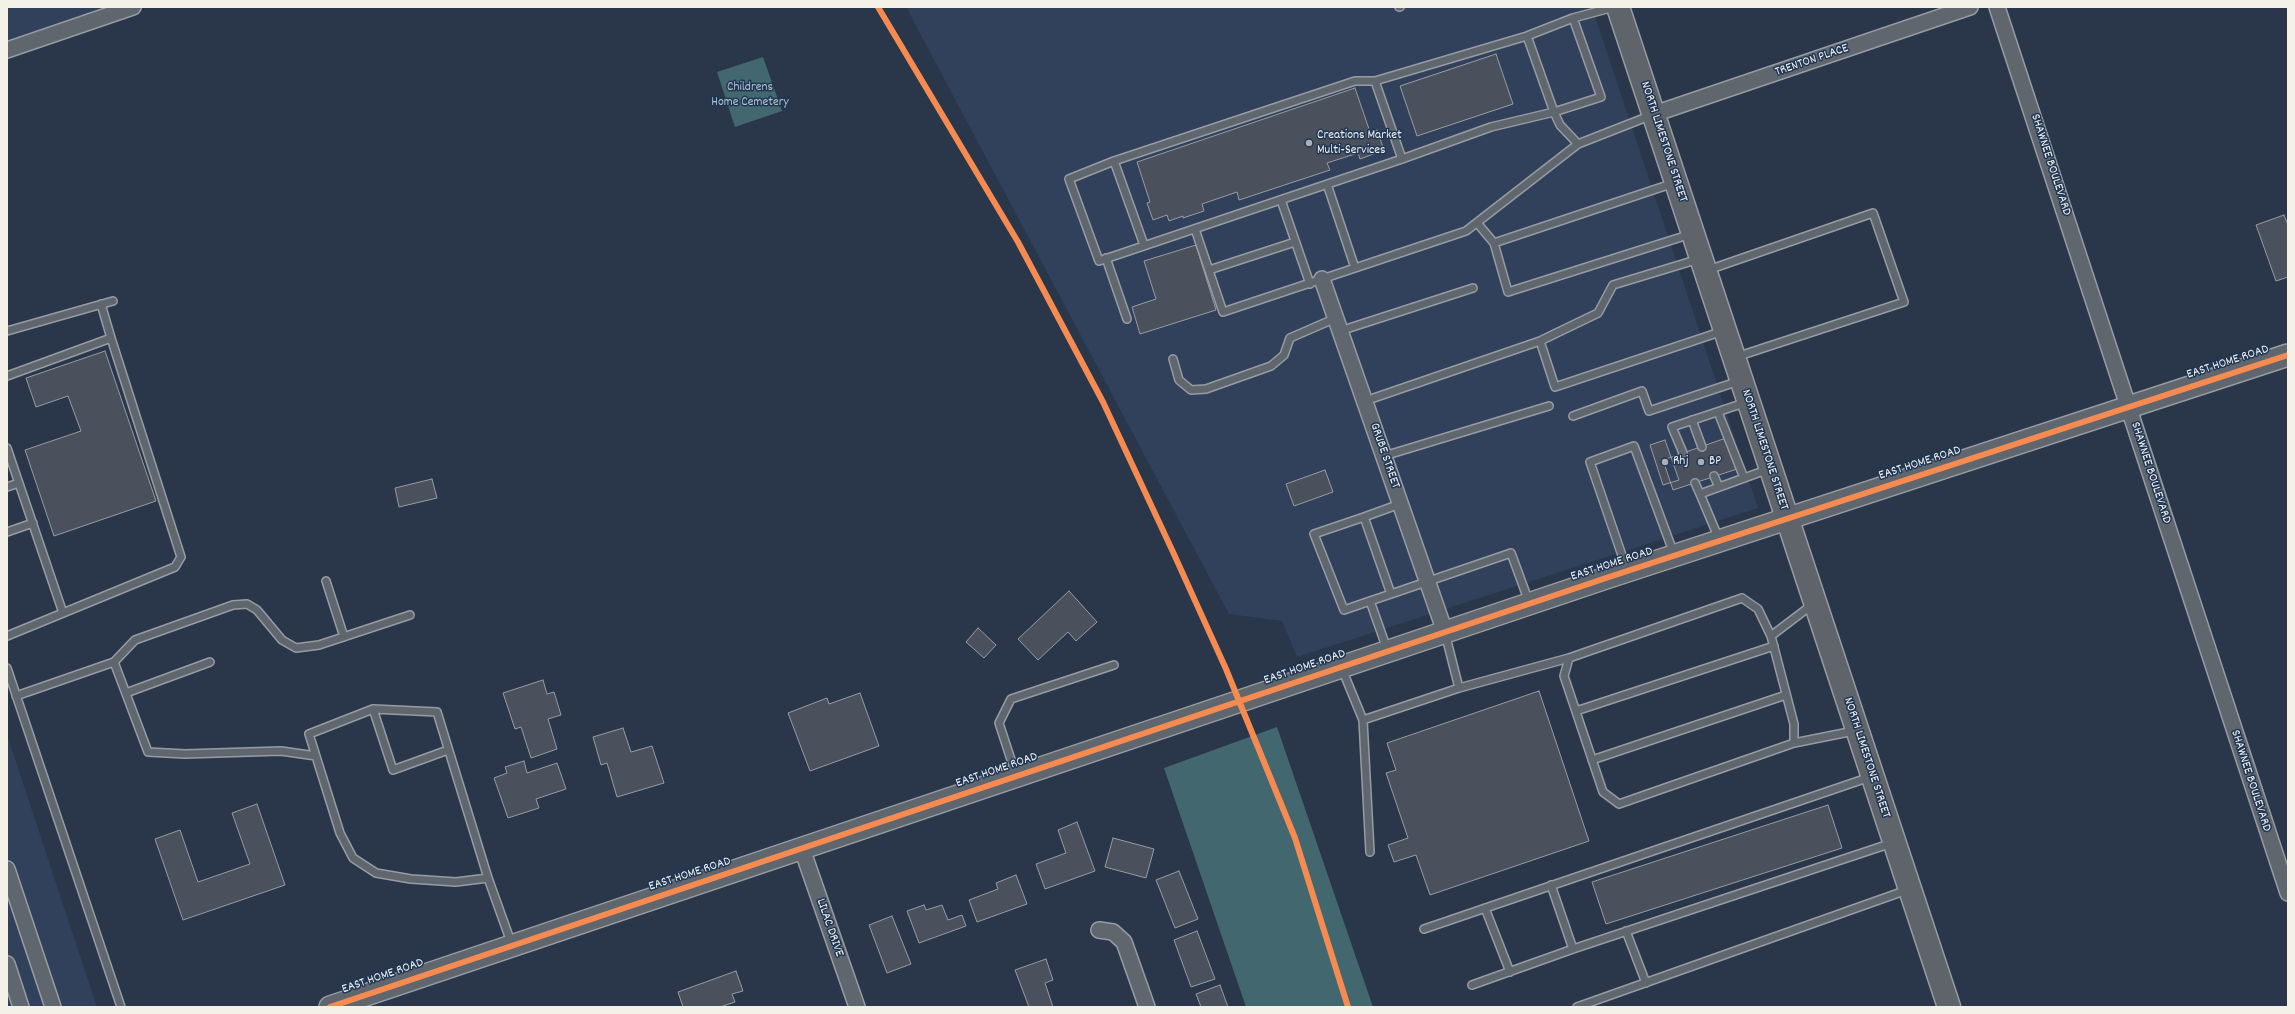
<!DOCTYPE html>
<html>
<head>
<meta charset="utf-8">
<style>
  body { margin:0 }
  #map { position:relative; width:2295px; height:1014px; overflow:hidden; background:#2a374a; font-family:Dekko,sans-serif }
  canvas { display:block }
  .frame { position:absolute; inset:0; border:8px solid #f4f1e8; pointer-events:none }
</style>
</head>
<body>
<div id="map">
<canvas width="2295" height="1014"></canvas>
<div class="frame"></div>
</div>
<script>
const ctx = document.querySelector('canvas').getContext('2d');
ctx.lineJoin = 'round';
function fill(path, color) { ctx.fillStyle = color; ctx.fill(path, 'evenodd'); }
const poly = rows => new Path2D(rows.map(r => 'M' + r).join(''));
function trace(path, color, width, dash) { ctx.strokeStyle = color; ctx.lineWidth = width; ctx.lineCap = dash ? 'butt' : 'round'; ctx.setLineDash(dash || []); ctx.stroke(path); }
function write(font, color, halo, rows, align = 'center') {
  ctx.font = font + ' Dekko,sans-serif'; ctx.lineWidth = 3; ctx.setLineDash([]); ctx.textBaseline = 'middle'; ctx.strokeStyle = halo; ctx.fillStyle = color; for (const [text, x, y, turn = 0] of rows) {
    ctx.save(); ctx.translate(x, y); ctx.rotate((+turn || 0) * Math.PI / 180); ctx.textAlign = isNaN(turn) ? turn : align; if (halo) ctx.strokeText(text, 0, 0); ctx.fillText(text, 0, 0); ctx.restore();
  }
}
fill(poly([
  [7,7,133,7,7,50],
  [906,7,1592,7,1758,508,1297,657,1282,621,1229,614],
  [7,735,97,1007,7,1007]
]), '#31415b');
fill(poly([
  [763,57,782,111,735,127,717,72],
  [1277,727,1373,1007,1246,1007,1164,768]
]), '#43676e');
const building = poly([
  [1496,54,1513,104,1417,136,1400,86,1496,54],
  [1355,88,1370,132,1377,130,1384,150,1360,159,1358,153,1327,163,1330,170,1239,200,1237,192,1202,204,1204,211,1183,218,1183,216,1169,221,1167,215,1153,220,1147,203,1150,202,1137,162,1355,88],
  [2284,215,2288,225,2288,277,2276,281,2256,225,2284,215],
  [1196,245,1216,310,1140,334,1132,307,1156,299,1144,261,1196,245],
  [105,351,156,501,54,536,25,450,81,431,68,396,36,407,26,378,105,351],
  [1726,438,1737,469,1673,490,1663,460,1726,438],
  [1665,440,1679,480,1663,485,1650,445,1665,440],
  [1325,470,1333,492,1294,506,1286,484,1325,470],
  [432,479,437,498,399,507,395,488,432,479],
  [1069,591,1097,622,1076,641,1068,632,1038,660,1018,639,1069,591],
  [978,628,996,645,984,658,966,642,978,628],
  [543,680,547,694,554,692,561,715,548,719,557,749,531,758,521,727,515,729,503,693,543,680],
  [1539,691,1589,841,1430,895,1416,855,1394,862,1388,845,1408,838,1386,773,1396,770,1387,743,1539,691],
  [860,693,879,746,810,771,788,713,827,698,829,704,860,693],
  [623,728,631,752,652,746,664,783,617,797,607,763,601,765,593,737,623,728],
  [524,761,527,773,557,763,566,789,536,799,539,808,508,818,494,778,507,773,505,767,524,761],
  [257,804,285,885,183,920,155,839,180,830,198,882,250,864,232,813,257,804],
  [1828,805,1842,848,1606,924,1592,882,1828,805],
  [1077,822,1095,871,1045,889,1036,864,1066,853,1058,830,1077,822],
  [1113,838,1154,849,1146,878,1105,867,1113,838],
  [1179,871,1198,919,1175,928,1156,880,1179,871],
  [1016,875,1027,904,977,922,969,900,998,889,996,883,1016,875],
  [924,905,926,910,942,905,948,920,962,915,966,926,919,943,907,911,924,905],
  [892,916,911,964,887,973,869,925,892,916],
  [1197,931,1215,979,1191,987,1174,940,1197,931],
  [1046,959,1053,980,1045,983,1053,1007,1029,1007,1015,970,1046,959],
  [736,971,743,991,732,994,735,1002,720,1007,683,1007,678,992,736,971],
  [1220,985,1228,1007,1201,1007,1196,994,1220,985]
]);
fill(building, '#4b515c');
trace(building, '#979ca3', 1);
const lane = poly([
  [1399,7,1400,7],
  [1573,18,1601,97,1554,112,1491,127,1402,159,1099,261,1069,179,1114,161,1355,81,1375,81,1527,36,1573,18,1614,7],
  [1527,36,1554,112,1560,125,1578,144],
  [1375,81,1402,159],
  [1114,161,1144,245],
  [1674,183,1494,243,1508,292,1691,234],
  [1327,184,1355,268],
  [1281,200,1310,284],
  [1478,224,1494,243],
  [1195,229,1223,312,1466,231,1578,144,1652,115],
  [1106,258,1127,319],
  [1209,270,1295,242],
  [1708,270,1873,213,1904,302,1736,357],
  [101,304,111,338],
  [7,331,113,301],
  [1340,331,1473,288],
  [1540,341,1555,387,1723,331],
  [1173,359,1179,380,1191,390,1206,389,1271,366,1284,355,1290,338,1336,318],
  [7,376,111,338,181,557,175,567,7,636],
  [1365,401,1540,341,1598,313,1613,285,1699,259],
  [1718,412,1744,478],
  [1573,416,1642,391,1649,411,1739,381],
  [1692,420,1702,447],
  [7,448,63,613],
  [1683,453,1672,427,1747,402],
  [1384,456,1549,406],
  [1714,476,1719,487],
  [1695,483,1700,494],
  [7,487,19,483],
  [1364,517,1400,504],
  [7,532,33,523],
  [1719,539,1700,494,1769,469],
  [1627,570,1590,462,1634,446,1674,554],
  [326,581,344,637],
  [1391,594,1511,553,1529,602],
  [1742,598,1758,609,1771,636,1794,724,1794,743,1619,804,1603,792,1564,676,1569,658,1742,598],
  [1370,601,1391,594,1364,517,1314,534,1344,610,1370,601,1387,649],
  [1445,633,1459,688,1569,658],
  [1771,636,1813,604],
  [114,662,135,640,233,605,247,604,257,610,282,640,296,648,319,645,410,615],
  [7,668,121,1007],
  [1342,669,1363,720,1459,688],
  [126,693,210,662],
  [16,696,114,662,148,752,185,754,281,751,316,756],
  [373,709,393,770,448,750],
  [1576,711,1774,646],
  [1363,720,1370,852],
  [1794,743,1854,731],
  [1592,760,1786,695],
  [1016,775,999,723,1011,699,1114,665],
  [488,878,456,882,411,879,376,873,353,858,340,833,309,734,373,709,437,712,488,878,512,945],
  [1551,885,1573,949,1892,843],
  [1485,908,1510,972],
  [1424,929,1870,777],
  [1626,931,1646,983],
  [1472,985,1573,949],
  [1577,1007,1907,890]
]);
const street = poly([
  [1997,7,2288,893],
  [7,50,133,7],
  [1654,114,1970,7],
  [1322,279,1445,632],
  [802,849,857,1007],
  [7,869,53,1007],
  [1099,930,1113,932,1124,942,1147,1007],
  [7,964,21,1007]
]);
const secondary = poly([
  [330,1007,1609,577,2288,355]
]);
const primary = poly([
  [1618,7,1949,1007]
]);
trace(lane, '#979ca3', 10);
trace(street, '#979ca3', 18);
trace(secondary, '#979ca3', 24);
trace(primary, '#979ca3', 25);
trace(lane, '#60666e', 7);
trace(street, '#60666e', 15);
trace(secondary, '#60666e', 21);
trace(primary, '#5e646a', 22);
trace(poly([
  [878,7,1018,242,1103,402,1173,552,1226,669,1295,838,1348,1007],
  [330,1007,1609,577,2288,355]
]), '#f68b52', 6);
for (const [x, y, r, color] of [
  [1309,143,4,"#adb0b1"],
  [1665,462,4,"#adb0b1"],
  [1701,462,4,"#adb0b1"]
]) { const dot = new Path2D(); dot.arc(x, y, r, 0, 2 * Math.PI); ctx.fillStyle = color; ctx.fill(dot); trace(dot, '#1d3557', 1.5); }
write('13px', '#f4f1e8', '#1d3557', [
  ["TRENTON PLACE",1812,61,-19],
  ["NORTH LIMESTONE STREET",1663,142,72],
  ["SHAWNEE BOULEVARD",2050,165,72],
  ["EAST HOME ROAD",2228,363,-18],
  ["NORTH LIMESTONE STREET",1764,450,72],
  ["GRUBE STREET",1384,456,71],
  ["EAST HOME ROAD",1920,464,-18],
  ["SHAWNEE BOULEVARD",2150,473,72],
  ["EAST HOME ROAD",1612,565,-18],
  ["EAST HOME ROAD",1305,668,-19],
  ["NORTH LIMESTONE STREET",1866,758,72],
  ["EAST HOME ROAD",997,771,-19],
  ["SHAWNEE BOULEVARD",2250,781,72],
  ["EAST HOME ROAD",690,875,-18],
  ["LILAC DRIVE",829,928,71],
  ["EAST HOME ROAD",383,977,-19]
]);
write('13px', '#b7c4bf', '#1d3557', [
  ["Childrens",750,88],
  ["Home Cemetery",750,103]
]);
write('13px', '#f4f1e8', '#1d3557', [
  ["Creations Market",1317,136],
  ["Multi-Services",1317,151],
  ["Rhj",1673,462],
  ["BP",1709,462]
], 'left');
</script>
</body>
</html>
